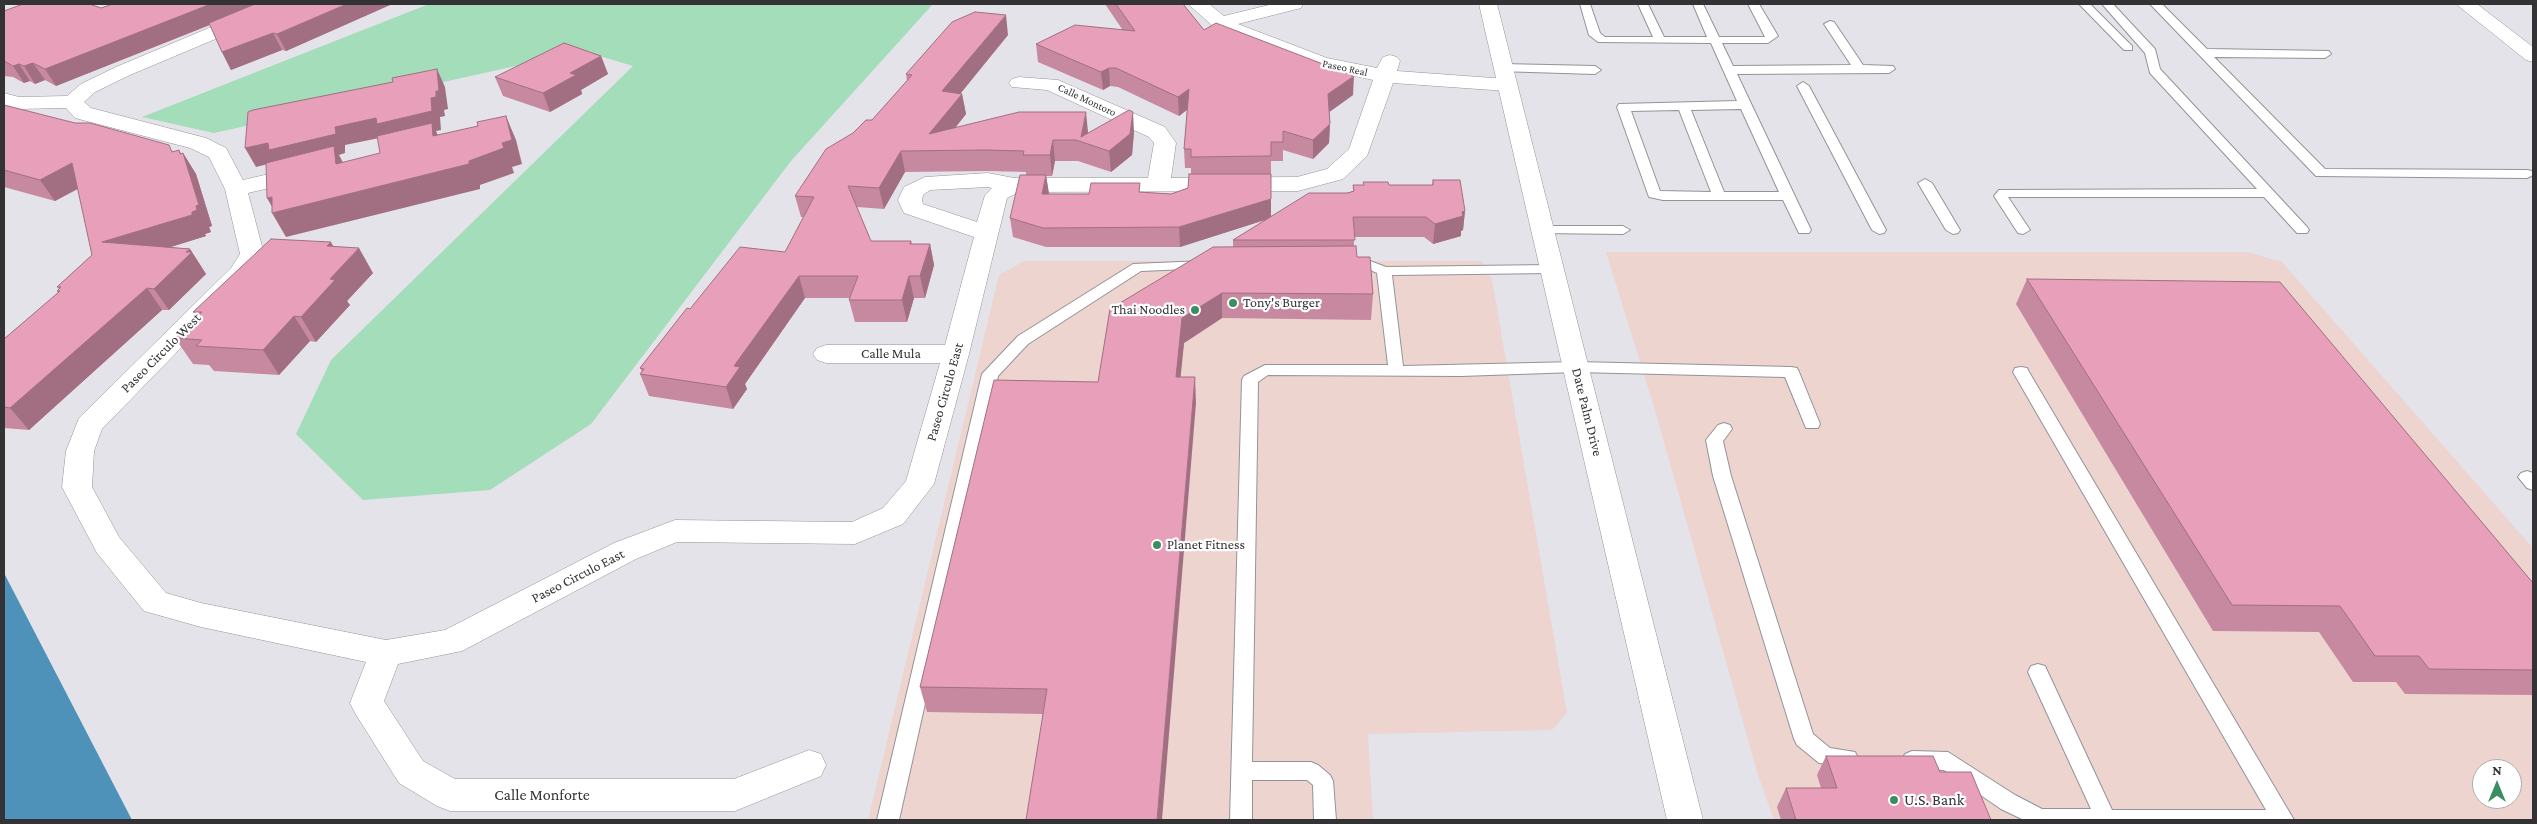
<!DOCTYPE html>
<html>
<head>
<meta charset="utf-8">
<style>
  body { margin:0 }
  #map { position:relative; width:2537px; height:824px; overflow:hidden; background:#e4e3ea; font-family:"Crimson Pro",serif }
  canvas { display:block }
  .frame { position:absolute; inset:0; border:5px solid #333335; pointer-events:none }
  .north { position:absolute; left:2472px; top:759px; width:50px; height:50px; box-sizing:border-box; background:#fff; border:1px solid #adadae; border-radius:50%; rotate:0deg; font-size:14px; font-weight:700; line-height:20px; text-align:center; color:#333335 }
  .north::after { content:''; display:block; margin:auto; width:18px; height:22px; background:#3b8e61; clip-path:polygon(50% 0,100% 100%,50% 72%,0 100%) }
</style>
</head>
<body>
<div id="map">
<canvas width="2537" height="824"></canvas>
<div class="frame"></div>
<div class="north">N</div>
</div>
<script>
const ctx = document.querySelector('canvas').getContext('2d');
ctx.lineJoin = 'round';
function fill(path, color) { ctx.fillStyle = color; ctx.fill(path, 'evenodd'); }
const poly = rows => new Path2D(rows.map(r => 'M' + r).join(''));
function trace(path, color, width, dash) { ctx.strokeStyle = color; ctx.lineWidth = width; ctx.lineCap = dash ? 'butt' : 'round'; ctx.setLineDash(dash || []); ctx.stroke(path); }
function write(font, color, halo, rows, align = 'center') {
  ctx.font = font + ' "Crimson Pro",serif'; ctx.lineWidth = 4.5; ctx.setLineDash([]); ctx.textBaseline = 'middle'; ctx.strokeStyle = halo; ctx.fillStyle = color; for (const [text, x, y, turn = 0] of rows) {
    ctx.save(); ctx.translate(x, y); ctx.rotate((+turn || 0) * Math.PI / 180); ctx.textAlign = isNaN(turn) ? turn : align; if (halo) ctx.strokeText(text, 0, 0); ctx.fillText(text, 0, 0); ctx.restore();
  }
}
fill(poly([
  [1606,252,2248,252,2282,262,2533,548,2533,820,1774,820,1758,775,1654,407],
  [2482,769,2512,769,2512,799,2482,799],
  [1024,261,1481,261,1492,279,1567,713,1552,730,1368,734,1373,820,868,820,999,275]
]), '#eed4cf');
fill(poly([
  [429,4,933,4,791,161,591,424,490,490,363,500,296,434,331,360,633,66,583,51,214,133,142,117]
]), '#a3ddba');
fill(poly([
  [4,573,132,820,4,820]
]), '#4e91b9');
const lane = poly([
  [1580,4,1590,4,1600,33,1605,37,1653,37,1638,4,1648,4,1664,37,1707,37,1693,4,1703,4,1719,37,1765,37,1748,4,1759,4,1778,36,1768,43,1722,43,1733,66,1851,65,1824,24,1830,21,1834,22,1863,65,1893,66,1895,69,1889,73,1737,74,1811,230,1809,233,1799,233,1783,200,1663,200,1649,197,1617,107,1619,104,1737,101,1711,43,1598,42,1589,35,1580,4],
  [1741,109,1779,192,1724,192,1691,110,1741,109],
  [1679,110,1711,192,1660,191,1631,111,1679,110],
  [2079,4,2090,4,2132,46,2132,50,2124,50,2079,4],
  [2102,4,2113,4,2155,49,2160,69,2307,227,2309,230,2307,233,2297,233,2264,197,2008,197,2030,230,2023,234,2018,233,1994,196,1999,190,2257,189,2150,73,2145,53,2102,4],
  [2150,4,2162,4,2207,49,2329,51,2331,54,2325,58,2214,57,2325,169,2527,170,2532,171,2533,175,2527,178,2316,176,2150,4],
  [1502,64,1595,66,1601,70,1595,74,1498,71,1498,65,1502,64],
  [1803,82,1809,86,1886,230,1884,233,1879,234,1872,230,1797,86,1803,82],
  [1925,179,1932,183,1960,230,1958,233,1953,234,1946,230,1918,183,1925,179],
  [1543,226,1623,226,1630,230,1623,234,1538,233,1536,230,1543,226],
  [1204,261,1211,265,1209,268,1141,271,1028,344,998,376,899,820,877,820,982,374,1018,336,1133,264,1204,261],
  [1349,261,1370,261,1386,267,1552,265,1559,269,1552,273,1392,275,1403,366,1576,362,1791,367,1797,368,1799,372,1820,424,1818,428,1806,428,1785,377,1576,372,1461,376,1268,375,1258,382,1252,762,1311,762,1318,765,1330,775,1333,781,1336,820,1314,820,1313,785,1307,780,1252,780,1252,820,1230,820,1242,380,1244,376,1265,365,1388,365,1377,273,1368,269,1344,268,1342,265,1349,261],
  [2021,367,2027,368,2029,372,2294,820,2024,820,2001,809,1944,770,1912,769,1905,766,1902,760,1905,754,1912,751,1948,752,2015,795,2042,809,2091,809,2028,672,2031,666,2038,664,2045,666,2112,810,2266,810,2013,372,2015,368,2021,367],
  [1724,423,1730,425,1732,429,1723,441,1731,476,1813,734,1830,748,1855,752,1858,758,1855,764,1848,767,1819,763,1797,745,1794,739,1713,476,1706,440,1718,425,1724,423],
  [2527,471,2533,473,2533,490,2527,488,2518,477,2521,473,2527,471]
]);
const street = poly([
  [266,4,291,4,289,8,130,75,95,92,84,102,91,108,206,138,226,148,243,180,303,166,311,168,314,173,311,178,248,193,264,254,249,278,102,429,94,451,92,487,119,537,166,593,201,603,386,640,445,630,614,543,675,520,852,522,883,508,906,481,940,363,826,363,817,360,813,354,817,348,826,345,945,345,974,237,904,213,898,200,904,187,925,177,988,173,1014,178,1148,178,1154,143,1149,137,1047,90,1012,87,1009,83,1012,79,1019,77,1058,80,1165,127,1176,143,1171,178,1297,177,1327,169,1349,149,1373,80,1315,67,1237,39,1214,27,1188,4,1209,4,1224,16,1273,4,1303,4,1301,8,1238,24,1327,58,1377,68,1383,57,1390,55,1397,57,1400,61,1397,71,1507,79,1514,81,1517,85,1514,89,1507,91,1393,83,1367,156,1343,179,1298,191,1019,192,1007,198,969,354,934,484,903,524,855,544,677,542,636,559,462,651,398,664,384,701,423,761,455,779,734,779,809,750,821,754,826,765,821,776,735,811,450,811,437,806,399,783,355,713,350,703,366,662,201,627,144,611,97,553,62,487,66,451,79,418,231,268,240,254,225,189,209,157,190,148,75,118,66,108,19,109,4,105,4,93,19,97,67,96,81,84,116,67,266,4],
  [988,187,992,188,985,195,977,222,923,204,922,200,923,195,930,190,988,187],
  [2456,4,2477,4,2533,47,2533,62,2526,60,2456,4]
]);
const secondary = poly([
  [1479,4,1497,4,1703,820,1667,820,1479,4]
]);
trace(lane, '#939398', 2);
trace(street, '#939398', 1);
trace(secondary, '#939398', 1);
fill(lane, '#fff');
fill(street, '#fff');
fill(secondary, '#fff');
fill(poly([
  [113,4,406,4,404,5,390,5,286,51,282,50,231,70,222,52,210,25,56,86,45,80,35,84,30,81,24,83,13,77,4,76,4,11,101,8],
  [1105,4,1183,4,1204,30,1353,95,1329,112,1330,124,1329,143,1313,159,1283,150,1283,161,1271,161,1271,216,1353,191,1353,185,1432,185,1433,180,1465,211,1463,230,1461,231,1461,236,1433,244,1424,237,1354,237,1354,246,1357,257,1373,294,1371,320,1222,318,1184,343,1180,377,1196,403,1043,714,927,712,920,687,1098,382,1233,247,1233,240,1265,220,1180,247,1046,247,1013,237,1010,218,1026,175,1026,172,988,171,905,172,884,209,857,207,871,241,911,241,912,244,930,244,934,265,925,298,914,298,907,322,855,322,849,300,850,298,805,298,745,384,747,389,733,409,649,396,640,374,642,372,640,368,690,309,785,252,804,217,801,217,795,196,853,133,872,120,907,81,906,74,1008,35,961,93,962,94,966,114,955,128,1088,133,1134,132,1132,155,1111,172,1078,161,1055,161,1052,176,1046,176,1049,194,1089,194,1141,192,1171,194,1188,188,1191,174,1191,168,1185,168,1184,149,1187,110,1179,116,1118,87,1110,86,1103,90,1038,62,1036,44,1122,29],
  [601,56,608,74,581,90,582,94,550,112,503,96,495,77],
  [4,105,181,154,183,153,196,174,212,226,209,227,211,232,205,234,206,236,170,247,190,249,206,274,169,310,162,310,29,430,4,428,4,339,58,293,57,291,59,289,57,287,92,255,78,189,55,201,4,187],
  [333,246,373,273,347,301,350,305,316,342,310,341,279,375,214,371,209,365,193,364,175,338,197,317,193,312],
  [2027,279,2533,583,2533,695,2405,694,2396,682,2353,682,2319,632,2213,631,2016,304],
  [1826,756,1940,772,1991,820,1781,820,1777,807,1786,788,1821,788,1817,775]
]), '#c789a0');
fill(poly([
  [211,4,262,4,56,86,45,69],
  [347,4,390,4,390,5,286,51,277,34],
  [1006,15,1008,35,946,111,942,91],
  [273,33,282,50,231,70,222,52],
  [601,56,608,74,581,90,582,94,550,112,543,93,570,73],
  [33,63,45,80,35,84,24,66],
  [19,64,30,81,24,83,13,66],
  [1109,68,1110,86,1103,90,1101,72],
  [437,69,445,87,448,109,444,110,445,116,440,117,441,130,436,131,443,147,384,137,345,145,345,153,339,155,347,170,276,162,256,167,245,148,335,127,431,98,436,91],
  [1354,76,1353,95,1328,113,1328,94],
  [1189,89,1189,108,1179,116,1178,97],
  [962,94,966,114,937,151,929,134],
  [1086,112,1088,132,1086,143,1081,137],
  [1133,112,1134,132,1132,155,1111,172,1109,151],
  [506,116,516,140,522,164,512,167,514,173,480,185,480,189,286,237,272,213,275,212,267,198,469,161,502,143],
  [1330,124,1329,143,1313,159,1313,140],
  [1053,140,1055,161,1052,176,1050,155],
  [179,150,185,161,183,153,196,174,212,226,209,227,211,232,205,234,206,236,117,264,102,242,192,212,196,206],
  [901,151,905,172,884,209,879,188],
  [72,163,86,184,55,201,40,180],
  [1046,175,1049,194,1045,214,1042,194],
  [1271,199,1271,218,1180,247,1179,227],
  [1465,211,1463,230,1461,231,1461,236,1433,244,1435,224],
  [331,242,343,265,359,248,373,273,347,301,350,305,316,342,301,317,330,279,327,246],
  [930,244,934,265,925,298,920,276],
  [190,249,206,274,169,310,154,289],
  [799,276,805,298,745,384,747,389,733,409,726,387,734,366],
  [909,276,914,298,907,322,902,300],
  [147,288,162,310,29,430,10,408],
  [1222,293,1222,318,1184,343,1178,403,1176,377,1182,318],
  [294,316,310,341,279,375,263,350],
  [1195,377,1196,403,1162,820,1157,820]
]), '#a26f82');
const building = poly([
  [23,4,89,4,101,8,113,4,211,4,45,69,33,63,24,66,19,64,13,66,4,61,4,11,23,4],
  [255,4,347,4,277,34,273,33,222,52,209,23,255,4],
  [1116,4,1183,4,1204,30,1216,23,1354,76,1328,94,1330,124,1313,140,1283,131,1283,142,1271,142,1271,156,1191,157,1191,149,1184,149,1189,89,1178,97,1116,68,1109,68,1101,72,1036,44,1075,25,1135,31,1116,4],
  [975,12,1006,15,942,91,962,94,929,134,1019,112,1086,112,1081,137,1129,110,1133,112,1130,134,1109,151,1076,140,1053,140,1050,155,1023,155,1024,151,985,150,901,151,879,188,848,186,871,241,911,241,910,244,930,244,920,276,909,276,902,300,849,300,858,276,799,276,734,366,740,367,726,387,640,374,644,369,640,368,687,308,690,309,740,247,785,252,814,197,795,196,826,149,853,133,866,120,872,120,912,75,906,74,952,22,975,12],
  [564,43,601,56,570,73,576,75,543,93,495,77,564,43],
  [437,69,439,91,436,91,436,97,431,98,432,111,377,124,376,118,335,127,336,134,269,150,268,143,245,148,248,112,253,110,393,82,392,78,437,69],
  [4,105,75,123,90,123,169,145,172,152,179,150,180,154,183,153,199,205,196,206,197,210,192,212,192,215,102,242,190,249,186,252,192,252,154,289,147,288,10,408,4,407,4,339,60,291,57,291,61,287,57,287,92,255,72,163,40,180,4,170,4,105],
  [506,116,512,140,502,143,504,148,469,161,469,164,272,213,272,197,267,198,266,163,334,146,336,164,380,153,377,136,432,123,433,136,478,126,477,122,506,116],
  [1189,174,1271,174,1271,199,1179,227,1043,228,1010,218,1020,175,1046,175,1042,194,1089,194,1091,183,1140,183,1139,192,1171,194,1188,188,1189,174],
  [1433,180,1460,180,1465,211,1462,212,1463,216,1435,224,1426,217,1353,217,1355,240,1233,240,1309,193,1348,193,1354,191,1353,185,1364,185,1363,182,1388,182,1389,185,1433,185,1433,180],
  [271,239,331,242,327,246,359,248,330,279,335,280,301,317,294,316,263,350,196,346,202,340,175,338,202,312,193,312,271,239],
  [1356,246,1357,257,1370,257,1373,294,1222,293,1182,318,1176,377,1195,377,1157,820,1026,820,1047,689,920,687,994,380,1098,382,1110,309,1213,247,1356,246],
  [2027,279,2280,282,2533,583,2533,670,2429,669,2419,656,2375,656,2340,606,2232,605,2027,279],
  [1826,756,1933,756,1940,772,1971,772,1991,820,1796,820,1786,788,1837,788,1826,756]
]);
fill(building, '#e79fba');
trace(building, '#a26f82', 1);
for (const [x, y, r, color] of [
  [1233,303,5,"#3b8e61"],
  [1195,310,5,"#3b8e61"],
  [1157,545,5,"#3b8e61"],
  [1894,800,5,"#3b8e61"]
]) { const dot = new Path2D(); dot.arc(x, y, r, 0, 2 * Math.PI); ctx.fillStyle = color; ctx.fill(dot); trace(dot, '#fff', 2); }
write('11px', '#333335', '#fff', [
  ["Paseo Real",1345,68,12],
  ["Calle Montoro",1087,100,25]
]);
write('14px', '#333335', '#fff', [
  ["Tony's Burger",1243,303],
  ["Thai Noodles",1185,310,"right"],
  ["Planet Fitness",1167,545]
], 'left');
write('14px', '#333335', '#fff', [
  ["Paseo Circulo West",161,353,-45],
  ["Calle Mula",891,354],
  ["Paseo Circulo East",945,392,-74],
  ["Date Palm Drive",1587,412,76],
  ["Paseo Circulo East",578,576,-27]
]);
write('16px', '#333335', '#fff', [
  ["Calle Monforte",542,795]
]);
write('16px', '#333335', '#fff', [
  ["U.S. Bank",1904,800]
], 'left');
</script>
</body>
</html>
